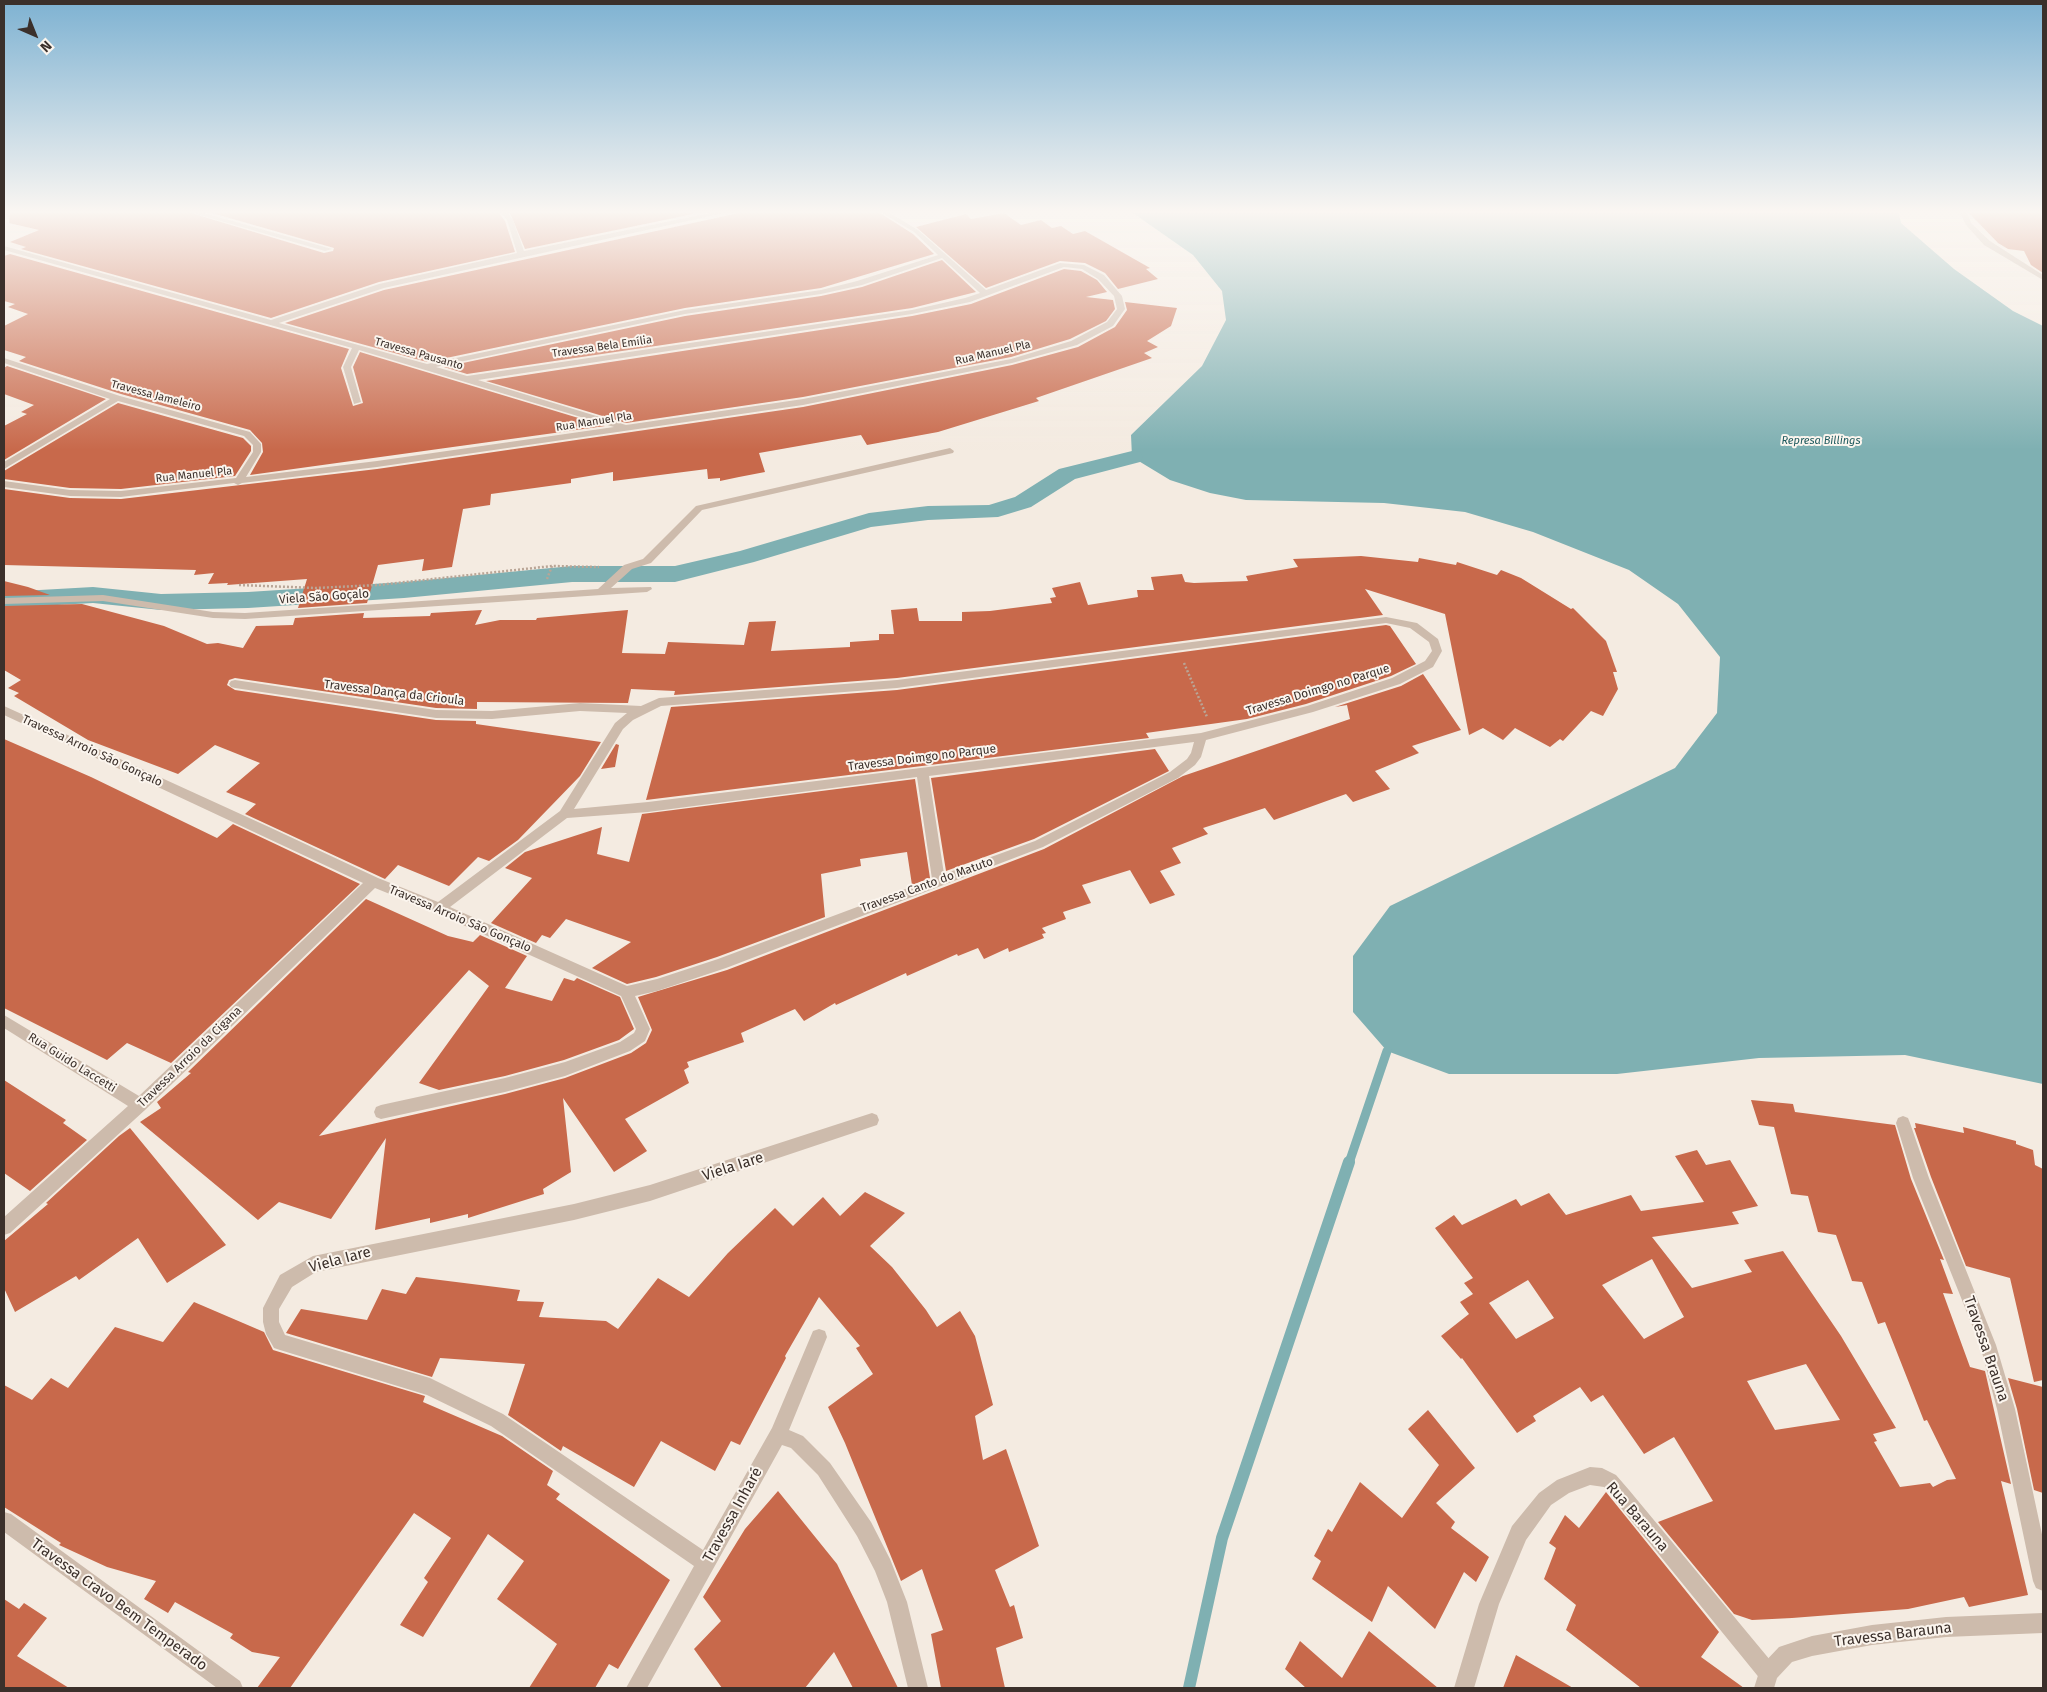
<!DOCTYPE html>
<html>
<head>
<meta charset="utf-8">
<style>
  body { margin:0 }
  #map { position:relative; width:2047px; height:1692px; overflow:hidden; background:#f4ebe1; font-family:"Fira Sans",sans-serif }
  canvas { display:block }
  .frame { position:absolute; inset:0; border:5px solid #3b302b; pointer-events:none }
  .north { position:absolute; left:10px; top:10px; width:50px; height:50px; -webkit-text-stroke:4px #fbf5ee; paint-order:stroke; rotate:136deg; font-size:14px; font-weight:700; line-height:20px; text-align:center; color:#3b302b }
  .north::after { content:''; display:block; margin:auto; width:18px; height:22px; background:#3b302b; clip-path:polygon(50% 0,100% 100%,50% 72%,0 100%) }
</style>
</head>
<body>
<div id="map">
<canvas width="2047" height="1692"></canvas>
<div class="frame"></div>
<div class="north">N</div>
</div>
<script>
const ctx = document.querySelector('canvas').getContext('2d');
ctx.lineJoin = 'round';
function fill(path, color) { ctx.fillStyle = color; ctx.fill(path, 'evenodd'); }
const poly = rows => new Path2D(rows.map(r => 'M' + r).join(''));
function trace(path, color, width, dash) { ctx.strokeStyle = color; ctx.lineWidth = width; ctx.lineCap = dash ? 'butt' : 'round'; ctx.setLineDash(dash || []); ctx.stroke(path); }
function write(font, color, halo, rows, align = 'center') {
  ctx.font = font + ' "Fira Sans",sans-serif'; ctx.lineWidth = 4; ctx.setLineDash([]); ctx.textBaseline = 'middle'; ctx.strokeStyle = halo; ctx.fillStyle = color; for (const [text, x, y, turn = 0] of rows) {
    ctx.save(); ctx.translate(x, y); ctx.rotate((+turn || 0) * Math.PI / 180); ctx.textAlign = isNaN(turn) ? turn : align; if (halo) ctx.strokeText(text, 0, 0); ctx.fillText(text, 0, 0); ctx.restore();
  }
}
fill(poly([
  [1133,213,1899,213,1901,223,1954,269,2013,311,2043,326,2043,1084,1905,1055,1759,1058,1617,1074,1449,1074,1387,1051,1353,1012,1353,956,1390,906,1675,768,1717,713,1720,657,1678,604,1629,570,1533,532,1465,512,1384,503,1246,500,1210,493,1170,480,1132,457,1131,435,1202,366,1226,320,1222,291,1193,255]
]), '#7fb0b2');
trace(poly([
  [1349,1163,1387,1051]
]), '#7fb0b2', 9);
trace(poly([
  [1189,1688,1222,1538,1349,1162]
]), '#7fb0b2', 12);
fill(poly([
  [1132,451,1140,452,1143,457,1140,462,1075,479,1031,507,998,517,928,520,871,527,754,562,675,582,572,582,404,598,248,608,161,610,93,603,4,608,4,592,93,587,161,594,248,592,404,582,572,566,675,566,740,551,869,513,928,506,989,505,1015,497,1059,469,1132,451]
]), '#7fb0b2');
fill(poly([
  [10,213,191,213,324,253,333,251,334,248,212,213,499,213,505,221,515,252,379,282,271,318,21,249,26,247,10,242,39,230,9,223],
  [510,213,693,213,693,214,525,249],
  [739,213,880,213,913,234,934,254,821,288,685,308,427,362,285,323,384,290],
  [1004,213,1021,225,1041,220,1052,228,1061,226,1073,234,1085,231,1150,268,1146,269,1158,279,1118,289,1105,273,1085,263,1060,261,986,288,916,227,966,214,971,219],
  [1969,213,2041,213,2043,228,2043,273,2031,265,2024,251,2008,249,1998,243],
  [10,254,349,349,341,368,353,406,363,403,353,367,360,352,605,426,250,475,263,452,262,443,250,430,121,394,19,361,26,357,4,350,4,326,28,314,8,307,15,304,4,301,4,256],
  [942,260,976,292,912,308,467,374,444,367,685,316,821,296,862,287],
  [1064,269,1081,271,1097,280,1107,292,1086,297,1113,300,1115,309,1106,321,1070,339,1011,357,803,397,626,423,486,381,912,316,971,304],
  [1125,302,1177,308,1171,326,1147,341,1158,347,1144,353,1152,358,1036,398,1039,401,938,432,867,445,861,435,759,453,765,472,739,477,720,481,720,478,708,479,707,469,613,481,613,472,571,479,571,483,491,494,490,505,463,509,452,567,422,571,424,559,378,565,367,603,298,608,307,579,227,585,228,583,208,584,214,573,194,575,196,570,4,565,4,489,70,498,121,499,377,469,803,407,1012,365,1078,347,1115,327,1127,310],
  [7,366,106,399,4,460,4,426,27,414,21,412,34,405,4,394,4,368],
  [118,403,243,438,251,446,251,451,235,476,121,489,70,488,4,479,4,471],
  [1361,556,1418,562,1419,558,1456,565,1457,562,1497,575,1501,570,1521,578,1571,609,1573,608,1606,641,1617,672,1613,672,1618,689,1603,716,1591,711,1563,741,1560,739,1550,747,1515,728,1503,740,1483,728,1469,735,1445,614,1365,589,1383,615,897,678,674,695,675,691,631,689,628,703,477,702,477,709,436,708,235,678,229,680,227,685,235,690,436,720,476,721,476,724,601,742,580,776,518,840,489,861,478,857,449,886,398,865,385,879,245,814,256,804,226,792,260,763,215,745,178,774,88,740,14,696,19,693,8,688,21,680,4,670,4,606,82,604,164,626,207,644,218,643,243,648,256,626,293,625,295,618,364,613,363,618,430,616,431,613,482,610,475,625,500,620,536,620,537,618,628,610,622,653,665,654,668,642,744,645,749,622,776,621,771,651,850,647,850,642,879,640,879,634,894,634,891,610,917,608,919,621,962,621,962,612,990,611,1052,603,1050,598,1056,597,1052,588,1080,582,1088,605,1138,597,1137,590,1154,590,1151,577,1182,574,1185,582,1194,583,1248,581,1246,576,1298,567,1293,559],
  [4,581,28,587,50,595,4,596],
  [1386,625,1390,626,1416,664,1391,676,1306,704,1247,719,1146,733,1149,738,646,800,671,707,897,690],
  [1423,674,1461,730,1412,746,1419,753,1375,771,1390,789,1353,802,1346,794,1274,820,1265,808,1203,828,1208,834,1172,848,1181,863,1160,871,1175,895,1150,904,1130,870,1082,885,1091,903,1063,912,1066,919,1042,928,1046,933,1042,934,1044,938,1009,952,1008,948,984,959,978,948,958,956,957,954,907,976,906,973,836,1005,835,1003,804,1021,795,1009,741,1033,744,1042,687,1062,689,1067,684,1070,689,1083,625,1119,647,1151,614,1172,563,1098,571,1172,543,1189,544,1194,468,1218,468,1214,430,1223,430,1218,375,1230,386,1138,331,1219,279,1202,258,1220,140,1122,161,1108,157,1102,191,1073,188,1072,366,899,448,936,473,942,480,935,527,956,505,988,552,1001,564,978,574,981,577,978,620,997,634,1029,619,1040,564,1060,505,1076,439,1090,419,1083,489,986,469,970,319,1136,505,1094,565,1078,631,1053,646,1043,652,1030,638,997,727,970,1044,849,1183,776,1350,719,1347,705,1335,707,1401,686],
  [4,739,91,777,217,838,233,824,360,884,171,1063,127,1043,107,1060,4,1008],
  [616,744,619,745,615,767,601,769],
  [1155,749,1169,771,1034,839,946,871,931,778],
  [915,779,930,878,912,885,907,852,860,859,861,866,821,874,825,917,717,957,656,977,627,984,592,968,631,942,566,919,550,938,542,935,536,943,491,923,532,878,505,868,525,852,602,827,597,854,629,862,642,814],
  [4,1080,66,1120,63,1123,87,1140,30,1191,4,1173],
  [1751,1100,1793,1104,1795,1112,1895,1125,1911,1179,1944,1260,1940,1259,1953,1294,1943,1293,1970,1367,1985,1371,2011,1484,2001,1481,2028,1595,1969,1607,1964,1597,1908,1609,1792,1618,1752,1620,1734,1614,1658,1522,1713,1501,1674,1437,1644,1454,1603,1395,1591,1402,1580,1387,1533,1416,1536,1421,1517,1433,1462,1358,1461,1359,1441,1336,1469,1314,1460,1302,1473,1294,1464,1283,1473,1278,1435,1228,1454,1215,1462,1225,1516,1199,1521,1206,1549,1193,1566,1215,1631,1195,1641,1211,1704,1202,1675,1156,1697,1150,1706,1165,1730,1160,1758,1206,1732,1212,1739,1224,1652,1237,1692,1288,1752,1272,1744,1260,1783,1251,1841,1336,1896,1428,1873,1434,1877,1441,1874,1442,1900,1487,1930,1483,1933,1487,1947,1480,1956,1479,1927,1420,1924,1421,1885,1322,1878,1324,1862,1282,1852,1281,1836,1235,1818,1232,1808,1196,1791,1194,1774,1127,1759,1125],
  [1652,1259,1684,1317,1644,1339,1602,1285],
  [1528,1280,1554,1318,1516,1339,1489,1303],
  [1806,1364,1840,1420,1775,1430,1747,1381],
  [1915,1123,1964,1133,1963,1127,2016,1141,2016,1144,2033,1150,2035,1165,2043,1169,2043,1380,2034,1382,2010,1278,1966,1266,1931,1177,1914,1128,1916,1128],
  [130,1128,226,1245,167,1283,138,1238,79,1280,76,1276,15,1312,4,1288,4,1241,48,1204,46,1203,119,1136],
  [865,1192,905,1213,870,1246,892,1267,926,1310,937,1327,960,1311,975,1336,993,1405,975,1416,983,1460,1006,1449,1039,1546,995,1570,1010,1607,1014,1605,1023,1638,996,1648,1005,1688,941,1688,931,1634,943,1630,922,1569,901,1581,845,1443,828,1407,873,1374,856,1348,860,1346,819,1297,785,1356,786,1358,740,1445,731,1441,715,1471,661,1441,634,1487,563,1446,561,1451,508,1415,525,1364,440,1358,432,1377,286,1333,301,1309,367,1320,382,1289,406,1294,416,1277,520,1290,517,1301,544,1302,539,1317,606,1321,618,1329,658,1278,689,1297,728,1253,775,1208,793,1226,823,1197,840,1216],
  [194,1302,264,1332,273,1350,425,1396,423,1402,502,1436,553,1471,547,1485,560,1494,556,1499,670,1580,618,1669,609,1664,595,1688,529,1688,557,1644,497,1599,524,1561,488,1534,423,1637,400,1625,428,1582,424,1578,451,1538,414,1513,290,1688,257,1688,280,1657,252,1652,230,1638,233,1634,175,1602,168,1613,144,1599,156,1581,107,1567,59,1545,61,1543,4,1507,4,1385,32,1400,51,1378,68,1388,115,1327,163,1342],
  [2008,1378,2043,1387,2043,1493,2034,1490,2017,1409],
  [1428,1410,1475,1468,1436,1503,1455,1522,1451,1528,1489,1557,1476,1582,1464,1572,1435,1629,1388,1586,1372,1622,1312,1579,1321,1561,1314,1556,1328,1529,1332,1532,1360,1482,1402,1518,1439,1465,1408,1429],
  [778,1491,837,1564,898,1688,853,1688,834,1652,805,1688,722,1688,694,1649,721,1621,703,1597,745,1529],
  [1606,1492,1719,1632,1701,1657,1744,1688,1641,1688,1566,1630,1576,1605,1544,1579,1556,1548,1549,1543,1565,1515,1579,1528],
  [4,1599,19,1609,24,1603,47,1618,17,1656,69,1688,4,1688],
  [1369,1631,1438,1688,1306,1688,1285,1669,1300,1641,1342,1678],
  [1516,1655,1573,1688,1503,1688]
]), '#c8694b');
trace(poly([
  [547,579,552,566],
  [239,585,316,588,378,585,552,566,599,567],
  [1184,663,1207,717]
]), '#b9a596', 2.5, [2, 2]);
fill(poly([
  [1590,1467,1602,1468,1616,1475,1629,1490,1775,1666,1778,1673,1775,1680,1768,1683,1761,1680,1604,1487,1590,1485,1569,1493,1551,1505,1526,1540,1499,1604,1474,1688,1454,1688,1479,1604,1512,1526,1539,1493,1557,1480,1590,1467]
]), '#cdbbac');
fill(poly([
  [193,213,204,213,332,249,325,251,193,213],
  [501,213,508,213,513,220,524,251,710,213,724,213,384,288,279,323,427,364,685,310,821,290,857,281,938,255,914,232,882,213,890,213,918,230,986,290,1060,263,1084,265,1104,275,1122,296,1125,309,1113,326,1077,345,1012,363,803,405,377,467,242,483,238,485,234,483,121,497,70,496,4,487,4,481,70,490,121,491,236,478,253,452,253,445,244,436,118,401,4,469,4,462,110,399,4,363,4,358,120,396,250,432,261,444,261,452,246,477,377,461,614,427,359,350,351,367,361,402,354,404,343,367,352,348,4,250,4,246,271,320,379,284,517,253,507,220,501,213],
  [942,258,980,293,965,298,912,310,467,376,436,367,685,314,821,294,862,285,942,258],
  [1064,267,1082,269,1098,279,1114,296,1117,309,1107,322,1071,341,1011,359,803,399,626,425,478,380,912,314,970,302,1064,267],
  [1960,213,1967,213,1971,223,1990,241,2043,275,2043,280,1984,245,1966,225,1960,213],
  [950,448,954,451,953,453,702,510,651,563,632,569,611,588,651,587,652,589,647,592,245,619,213,618,103,601,4,604,4,598,103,595,213,612,245,613,598,589,624,565,643,559,696,506,950,448],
  [1386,617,1417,623,1438,639,1442,651,1433,667,1400,684,1313,712,1206,740,1201,757,1195,765,1178,778,1043,847,726,968,657,991,635,996,650,1029,645,1041,630,1051,565,1076,505,1092,381,1119,376,1117,374,1112,376,1107,381,1105,505,1078,565,1062,620,1042,634,1033,636,1029,621,996,434,912,375,888,145,1110,10,1233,4,1235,4,1217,128,1106,4,1028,4,1015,139,1096,363,883,4,715,4,706,269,827,378,878,438,902,560,811,615,723,627,713,580,711,492,719,436,718,235,688,231,687,229,684,231,681,235,680,436,710,492,711,580,703,641,706,659,698,897,680,1386,617],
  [1386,623,1410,628,1429,642,1432,651,1425,661,1392,678,1307,706,1201,733,648,802,574,809,623,729,633,720,661,706,897,688,1386,623],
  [1194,742,1191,753,1187,759,1170,772,1035,841,944,874,929,776,1194,742],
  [917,777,932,879,718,959,657,979,627,986,450,907,567,818,648,812,917,777],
  [872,1113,877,1115,879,1120,877,1125,650,1201,574,1220,316,1272,292,1287,279,1309,279,1322,285,1335,430,1378,503,1414,703,1550,772,1428,813,1331,819,1329,825,1331,827,1337,789,1430,803,1436,830,1463,871,1522,890,1559,907,1602,928,1688,908,1688,887,1602,875,1571,857,1536,818,1475,791,1448,782,1445,647,1688,626,1688,694,1566,491,1426,427,1395,280,1350,274,1348,266,1334,263,1322,263,1308,280,1275,313,1256,574,1204,650,1185,872,1113],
  [1903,1116,1908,1118,1910,1123,1929,1178,1996,1345,2015,1409,2043,1539,2043,1591,2036,1588,2033,1581,1997,1409,1980,1345,1913,1178,1896,1123,1898,1118,1903,1116],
  [4,1512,11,1514,240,1681,243,1688,217,1688,4,1532,4,1512],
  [2043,1613,2043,1633,1946,1637,1872,1645,1812,1656,1792,1662,1777,1678,1774,1688,1754,1688,1761,1666,1779,1647,1812,1636,1872,1625,1946,1617,2043,1613]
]), '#cdbbac');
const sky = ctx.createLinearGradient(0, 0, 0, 450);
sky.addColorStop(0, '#7eb2d2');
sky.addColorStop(0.47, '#faf6f2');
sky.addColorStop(1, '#faf6f200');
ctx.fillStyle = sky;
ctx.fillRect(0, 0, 2047, 450);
write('11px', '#3b302b', '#fbf5ee', [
  ["Travessa Bela Emília",602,347,-8],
  ["Rua Manuel Pla",993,353,-13],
  ["Travessa Pausanto",419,354,16],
  ["Travessa Jameleiro",156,396,15],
  ["Rua Manuel Pla",594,422,-9],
  ["Rua Manuel Pla",194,475,-6]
]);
write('italic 11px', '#1f5a5e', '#fbf5ee', [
  ["Represa Billings",1821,441]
]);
write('12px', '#3b302b', '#fbf5ee', [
  ["Viela São Goçalo",324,597,-4],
  ["Travessa Doimgo no Parque",1318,690,-17],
  ["Travessa Dança da Crioula",394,693,7],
  ["Travessa Arroio São Gonçalo",92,751,25],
  ["Travessa Doimgo no Parque",922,758,-7],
  ["Travessa Canto do Matuto",927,885,-20],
  ["Travessa Arroio São Gonçalo",460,919,23],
  ["Travessa Arroio da Cigana",190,1057,-44],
  ["Rua Guido Laccetti",72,1063,32]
]);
write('15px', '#3b302b', '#fbf5ee', [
  ["Viela Iare",733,1167,-18],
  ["Viela Iare",340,1260,-15],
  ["Travessa Brauna",1986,1349,71],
  ["Travessa Inharé",733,1515,-61],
  ["Rua Barauna",1637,1517,49],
  ["Travessa Cravo Bem Temperado",119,1605,36],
  ["Travessa Barauna",1893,1635,-7]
]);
</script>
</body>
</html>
